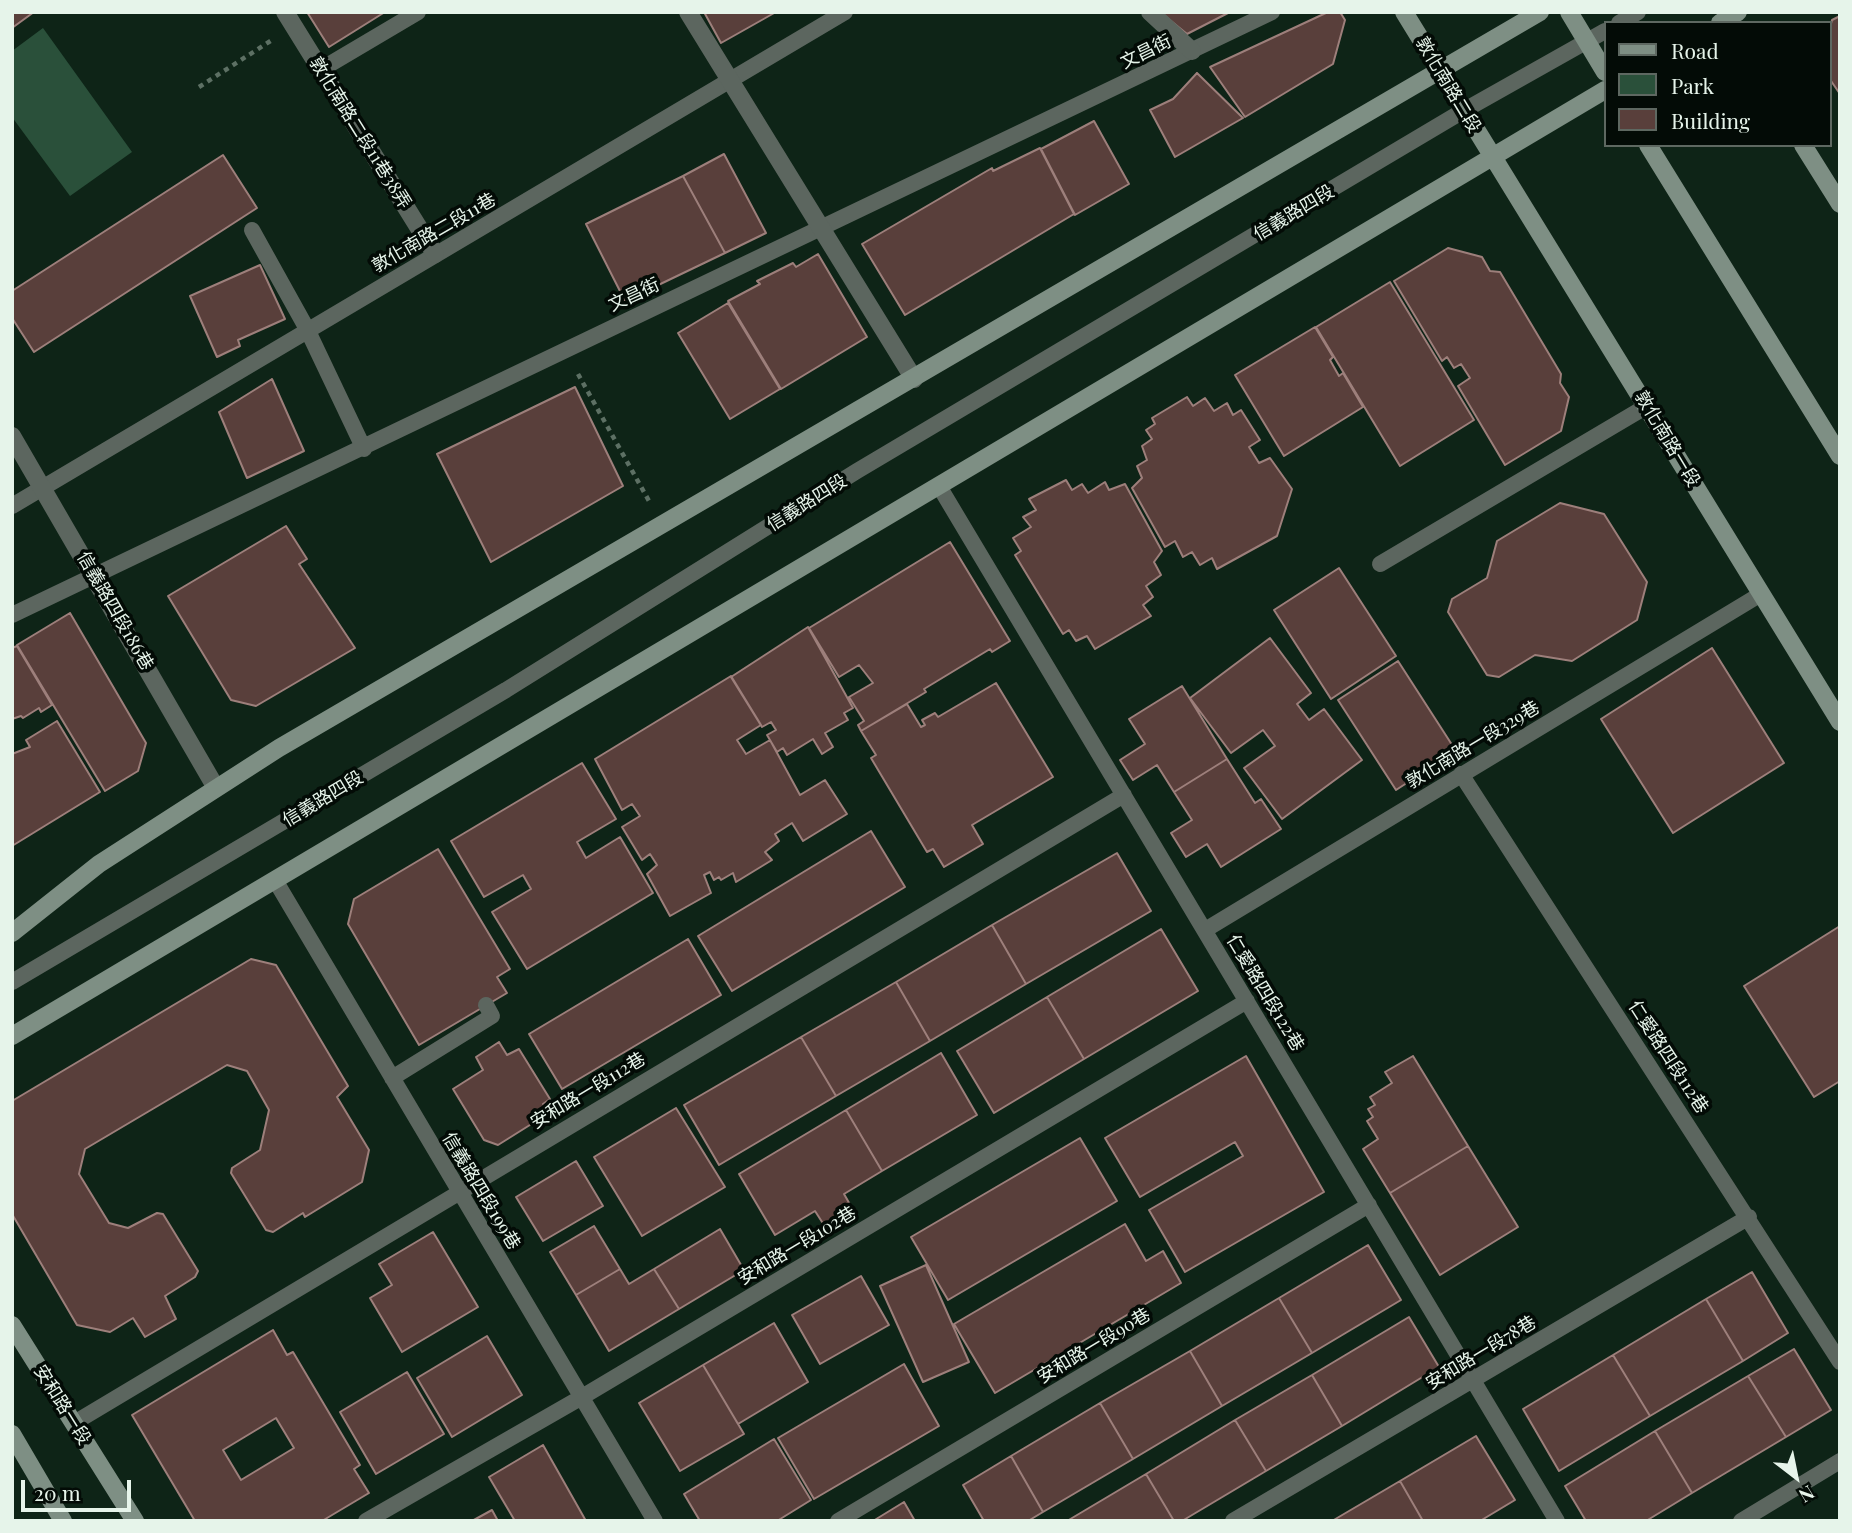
<!DOCTYPE html>
<html>
<head>
<meta charset="utf-8">
<style>
  body { margin:0 }
  #map { position:relative; width:1852px; height:1533px; overflow:hidden; background:#0e2417; font-family:"Playfair Display",serif }
  canvas { display:block }
  .frame { position:absolute; inset:0; border:14px solid #e6f4ea; pointer-events:none }
  .legend { position:absolute; left:1604px; top:21px; width:228px; height:126px; box-sizing:border-box; background:#030b06; border:2px solid #5e6861; margin:0; padding:9px 12px; list-style:none; font-size:21px; color:#e6f4ea }
  .legend li { display:flex; align-items:center; gap:14px; height:35px }
  .legend b { width:35px; border:2px solid #5e6861 }
  .north { position:absolute; left:1761px; top:1442px; width:70px; height:70px; -webkit-text-stroke:5px #030b06; paint-order:stroke; rotate:148deg; font-size:19px; font-weight:700; line-height:28px; text-align:center; color:#e6f4ea }
  .north::after { content:''; display:block; margin:auto; width:24px; height:32px; background:#e6f4ea; clip-path:polygon(50% 0,100% 100%,50% 72%,0 100%) }
  .scale { position:absolute; left:21px; top:1480px; width:110px; height:32px; box-sizing:border-box; border:4px solid #e6f4ea; border-top:0; padding-left:9px; font-size:21px; line-height:24px; white-space:nowrap; color:#e6f4ea; -webkit-text-stroke:5px #030b06; paint-order:stroke }
</style>
</head>
<body>
<div id="map">
<canvas width="1852" height="1533"></canvas>
<div class="frame"></div>
<ul class="legend">
<li><b style="height:9px;background:#7e8f84"></b>Road</li>
<li><b style="height:19px;background:#2a503a"></b>Park</li>
<li><b style="height:19px;background:#593f3b"></b>Building</li>
</ul>
<div class="north">N</div>
<div class="scale">20 m</div>
</div>
<script>
const ctx = document.querySelector('canvas').getContext('2d');
ctx.lineJoin = 'round';
function fill(path, color) { ctx.fillStyle = color; ctx.fill(path, 'evenodd'); }
const poly = rows => new Path2D(rows.map(r => 'M' + r).join(''));
function trace(path, color, width, dash) { ctx.strokeStyle = color; ctx.lineWidth = width; ctx.lineCap = dash ? 'butt' : 'round'; ctx.setLineDash(dash || []); ctx.stroke(path); }
function write(font, color, halo, rows, align = 'center') {
  ctx.font = font + ' "Playfair Display","Noto Sans TC",serif'; ctx.lineWidth = 7; ctx.setLineDash([]); ctx.textBaseline = 'middle'; ctx.strokeStyle = halo; ctx.fillStyle = color; for (const [text, x, y, turn = 0] of rows) {
    ctx.save(); ctx.translate(x, y); ctx.rotate((+turn || 0) * Math.PI / 180); ctx.textAlign = isNaN(turn) ? turn : align; if (halo) ctx.strokeText(text, 0, 0); ctx.fillText(text, 0, 0); ctx.restore();
  }
}
fill(poly([
  [43,28,132,152,70,196,12,117,12,51]
]), '#2a503a');
const building = poly([
  [12,12,34,12,12,28,12,12],
  [307,12,385,12,329,47,307,12],
  [704,12,776,12,721,43,704,12],
  [1160,12,1230,12,1187,34,1160,12],
  [1328,12,1340,12,1345,20,1333,64,1245,117,1210,67,1328,12],
  [1840,16,1840,94,1829,78,1829,31,1832,20,1840,16],
  [1197,73,1243,118,1175,157,1150,110,1173,99,1197,73],
  [1094,121,1129,184,1075,215,1041,149,1094,121],
  [1040,148,1074,214,905,315,862,244,992,168,993,171,1040,148],
  [724,154,766,233,725,253,683,176,724,154],
  [223,155,257,208,34,352,12,318,12,291,223,155],
  [683,176,725,253,625,301,586,224,683,176],
  [1448,248,1482,257,1490,271,1500,272,1561,374,1560,383,1569,397,1561,431,1505,465,1458,386,1470,378,1461,364,1454,368,1447,357,1442,361,1394,281,1448,248],
  [818,254,867,337,781,389,728,301,760,284,757,281,793,263,796,267,818,254],
  [260,265,285,319,238,340,240,346,217,357,190,296,260,265],
  [1390,282,1474,420,1400,466,1316,327,1390,282],
  [728,303,780,389,730,419,678,333,728,303],
  [1315,327,1333,357,1330,360,1339,376,1343,373,1363,407,1284,456,1235,375,1315,327],
  [272,379,304,451,247,478,219,412,272,379],
  [575,387,623,486,491,562,437,454,575,387],
  [1187,397,1193,406,1205,398,1214,411,1227,403,1233,415,1241,410,1260,440,1249,447,1259,463,1270,458,1292,489,1277,536,1217,569,1212,558,1200,565,1192,552,1183,557,1175,541,1165,547,1132,488,1142,478,1137,466,1147,460,1142,446,1152,439,1146,430,1155,424,1152,418,1187,397],
  [1066,480,1072,490,1082,484,1088,493,1105,482,1109,490,1125,484,1162,551,1154,562,1161,575,1146,586,1153,597,1143,605,1151,616,1095,649,1087,636,1076,641,1069,630,1063,634,1015,555,1021,551,1013,538,1031,527,1023,517,1036,510,1029,499,1066,480],
  [1560,503,1604,514,1647,582,1637,620,1572,661,1535,655,1499,677,1487,675,1448,612,1452,599,1487,578,1497,541,1560,503],
  [286,526,307,559,299,564,355,648,256,706,231,700,168,596,286,526],
  [950,542,1010,641,992,652,990,649,924,689,926,692,861,731,858,725,864,721,849,697,873,683,859,665,839,677,809,628,950,542],
  [1339,568,1396,656,1331,699,1274,610,1339,568],
  [70,613,146,743,138,771,105,791,17,645,70,613],
  [808,627,853,708,844,713,848,720,825,733,833,747,822,754,813,739,787,755,783,748,777,752,767,735,776,730,771,722,762,727,731,677,808,627],
  [1270,638,1311,693,1297,704,1309,720,1324,709,1362,760,1282,819,1244,768,1275,746,1263,730,1231,753,1190,698,1270,638],
  [17,646,52,705,41,712,39,708,23,718,21,716,12,719,12,648,17,646],
  [1712,648,1784,763,1673,833,1601,719,1712,648],
  [1398,661,1456,751,1396,790,1338,700,1398,661],
  [731,676,761,725,737,740,746,754,770,740,800,795,825,780,847,814,803,841,792,823,775,834,779,841,765,852,772,860,736,882,733,873,721,880,719,877,714,880,710,872,704,875,711,893,670,916,647,874,657,865,650,854,642,860,622,827,640,816,632,804,622,810,595,759,731,676],
  [996,683,1053,777,972,825,983,844,944,867,933,849,927,852,871,758,876,755,861,731,907,704,921,727,925,725,922,720,935,713,938,717,996,683],
  [1182,686,1227,759,1174,792,1157,765,1133,780,1120,760,1145,744,1129,719,1182,686],
  [57,721,100,792,12,846,12,754,30,747,26,740,57,721],
  [1227,759,1255,803,1261,799,1281,829,1221,867,1207,844,1186,857,1171,833,1192,820,1174,792,1227,759],
  [582,763,616,819,577,842,586,858,620,837,653,893,527,969,492,912,531,889,523,875,484,897,451,841,582,763],
  [871,831,905,887,732,991,698,936,871,831],
  [438,849,510,969,497,977,507,993,419,1045,348,924,354,899,438,849],
  [1117,853,1151,911,1026,984,992,925,1117,853],
  [992,925,1026,984,930,1041,896,982,992,925],
  [1840,926,1840,1081,1814,1097,1744,986,1840,926],
  [1161,929,1198,991,1084,1059,1047,997,1161,929],
  [688,939,721,995,562,1089,529,1034,688,939],
  [251,959,276,965,348,1086,337,1097,369,1150,362,1182,305,1217,303,1213,273,1232,266,1230,231,1173,232,1168,260,1150,269,1110,247,1071,227,1065,85,1149,79,1174,109,1223,128,1228,157,1213,163,1214,198,1271,195,1277,165,1296,176,1319,145,1337,133,1318,110,1332,77,1325,12,1214,12,1101,251,959],
  [896,982,930,1041,836,1096,801,1037,896,982],
  [1047,997,1084,1059,994,1113,957,1051,1047,997],
  [801,1037,836,1096,719,1165,684,1105,801,1037],
  [499,1042,507,1055,519,1049,550,1099,543,1104,549,1113,498,1145,484,1140,453,1089,483,1070,476,1057,499,1042],
  [941,1053,977,1115,882,1171,846,1110,941,1053],
  [1246,1056,1324,1192,1185,1272,1149,1210,1243,1156,1235,1142,1140,1197,1105,1138,1246,1056],
  [1413,1056,1468,1146,1390,1193,1363,1149,1378,1139,1367,1121,1373,1117,1368,1109,1375,1105,1370,1097,1392,1083,1385,1072,1413,1056],
  [676,1108,725,1187,642,1236,594,1157,676,1108],
  [846,1110,882,1171,844,1194,852,1208,824,1225,815,1211,775,1235,739,1174,846,1110],
  [1080,1138,1117,1201,948,1300,911,1237,1080,1138],
  [1468,1146,1518,1227,1440,1275,1390,1193,1468,1146],
  [576,1161,603,1206,543,1241,516,1197,576,1161],
  [1125,1224,1146,1261,1163,1251,1181,1283,995,1393,954,1324,1125,1224],
  [594,1226,620,1269,576,1295,550,1252,594,1226],
  [720,1229,744,1270,679,1309,654,1269,720,1229],
  [433,1232,478,1307,402,1352,370,1298,392,1285,379,1264,433,1232],
  [1368,1245,1401,1300,1312,1353,1279,1298,1368,1245],
  [926,1265,969,1362,923,1382,880,1286,926,1265],
  [620,1269,629,1284,654,1269,679,1309,609,1351,576,1295,620,1269],
  [1752,1272,1788,1333,1743,1361,1706,1299,1752,1272],
  [861,1276,889,1325,820,1364,792,1315,861,1276],
  [1279,1298,1312,1353,1222,1406,1190,1351,1279,1298],
  [1706,1299,1743,1361,1650,1416,1613,1355,1706,1299],
  [1409,1317,1439,1367,1342,1426,1312,1375,1409,1317],
  [774,1323,808,1382,738,1424,703,1365,774,1323],
  [273,1330,287,1355,293,1352,360,1465,354,1469,369,1493,322,1521,195,1521,132,1415,273,1330],
  [276,1418,294,1448,241,1480,223,1450,276,1418],
  [487,1336,522,1395,452,1437,417,1378,487,1336],
  [1794,1349,1831,1410,1786,1437,1748,1376,1794,1349],
  [1190,1351,1222,1406,1133,1459,1100,1403,1190,1351],
  [1613,1355,1650,1416,1559,1471,1523,1409,1613,1355],
  [904,1364,939,1426,814,1499,778,1438,904,1364],
  [703,1365,744,1434,680,1471,639,1403,703,1365],
  [407,1372,444,1434,376,1474,340,1412,407,1372],
  [1312,1375,1342,1426,1266,1471,1235,1420,1312,1375],
  [1748,1376,1786,1437,1692,1493,1655,1431,1748,1376],
  [1100,1403,1133,1459,1043,1512,1011,1456,1100,1403],
  [1235,1420,1266,1471,1182,1521,1174,1521,1146,1474,1235,1420],
  [1655,1431,1692,1493,1646,1521,1586,1521,1565,1486,1655,1431],
  [1476,1436,1515,1500,1480,1521,1423,1521,1400,1481,1476,1436],
  [774,1439,811,1500,777,1521,700,1521,684,1494,774,1439],
  [543,1445,586,1521,515,1521,489,1477,543,1445],
  [1011,1456,1043,1512,1028,1521,984,1521,963,1485,1011,1456],
  [1146,1474,1174,1521,1067,1521,1146,1474],
  [1400,1481,1423,1521,1332,1521,1400,1481],
  [904,1502,915,1521,873,1521,904,1502],
  [492,1510,498,1521,472,1521,492,1510]
]);
fill(building, '#593f3b');
trace(building, '#9d7f7b', 2);
trace(poly([
  [199,87,272,40],
  [578,374,649,501]
]), '#5d7064', 4.5, [5, 5]);
trace(poly([
  [1619,23,1638,12],
  [320,70,418,12],
  [252,230,307,329,364,449],
  [939,486,1557,1521],
  [12,506,845,12],
  [1380,564,1647,406],
  [12,615,1272,12],
  [1461,774,1840,1362],
  [275,880,655,1521],
  [1205,930,1761,594],
  [12,982,506,690,857,471,1463,111,1605,31],
  [392,1078,492,1016,486,1005],
  [74,1423,1124,795],
  [366,1521,582,1397,1247,1001],
  [838,1521,1369,1205],
  [1233,1521,1749,1217],
  [1741,1521,1840,1461]
]), '#5c665f', 16);
trace(poly([
  [285,12,435,254],
  [688,12,914,379],
  [1150,12,1192,51],
  [12,436,216,788]
]), '#5c665f', 18);
trace(poly([
  [1404,12,1840,722],
  [1569,12,1605,72],
  [1720,23,1738,12],
  [1648,145,1840,456],
  [1803,145,1840,204],
  [12,933,99,864,279,748,1540,12],
  [12,1036,1605,90],
  [12,1325,135,1521],
  [12,1434,63,1521]
]), '#7e8f84', 18);
write('18px', '#e6f4ea', '#030b06', [
  ["文昌街",1146,52,-26],
  ["敦化南路二段",1448,85,59],
  ["敦化南路二段11巷38弄",360,133,58],
  ["信義路四段",1294,213,-31],
  ["敦化南路二段11巷",434,233,-30],
  ["文昌街",634,295,-25],
  ["敦化南路一段",1667,439,59],
  ["信義路四段",807,503,-32],
  ["信義路四段186巷",115,611,60],
  ["敦化南路一段329巷",1473,745,-31],
  ["信義路四段",323,799,-31],
  ["仁愛路四段122巷",1265,993,59],
  ["仁愛路四段112巷",1668,1057,57],
  ["安和路一段112巷",588,1091,-31],
  ["信義路四段199巷",481,1191,59],
  ["安和路一段102巷",797,1246,-31],
  ["安和路一段90巷",1094,1346,-31],
  ["安和路一段78巷",1481,1353,-31],
  ["安和路一段",62,1405,58]
]);
</script>
</body>
</html>
